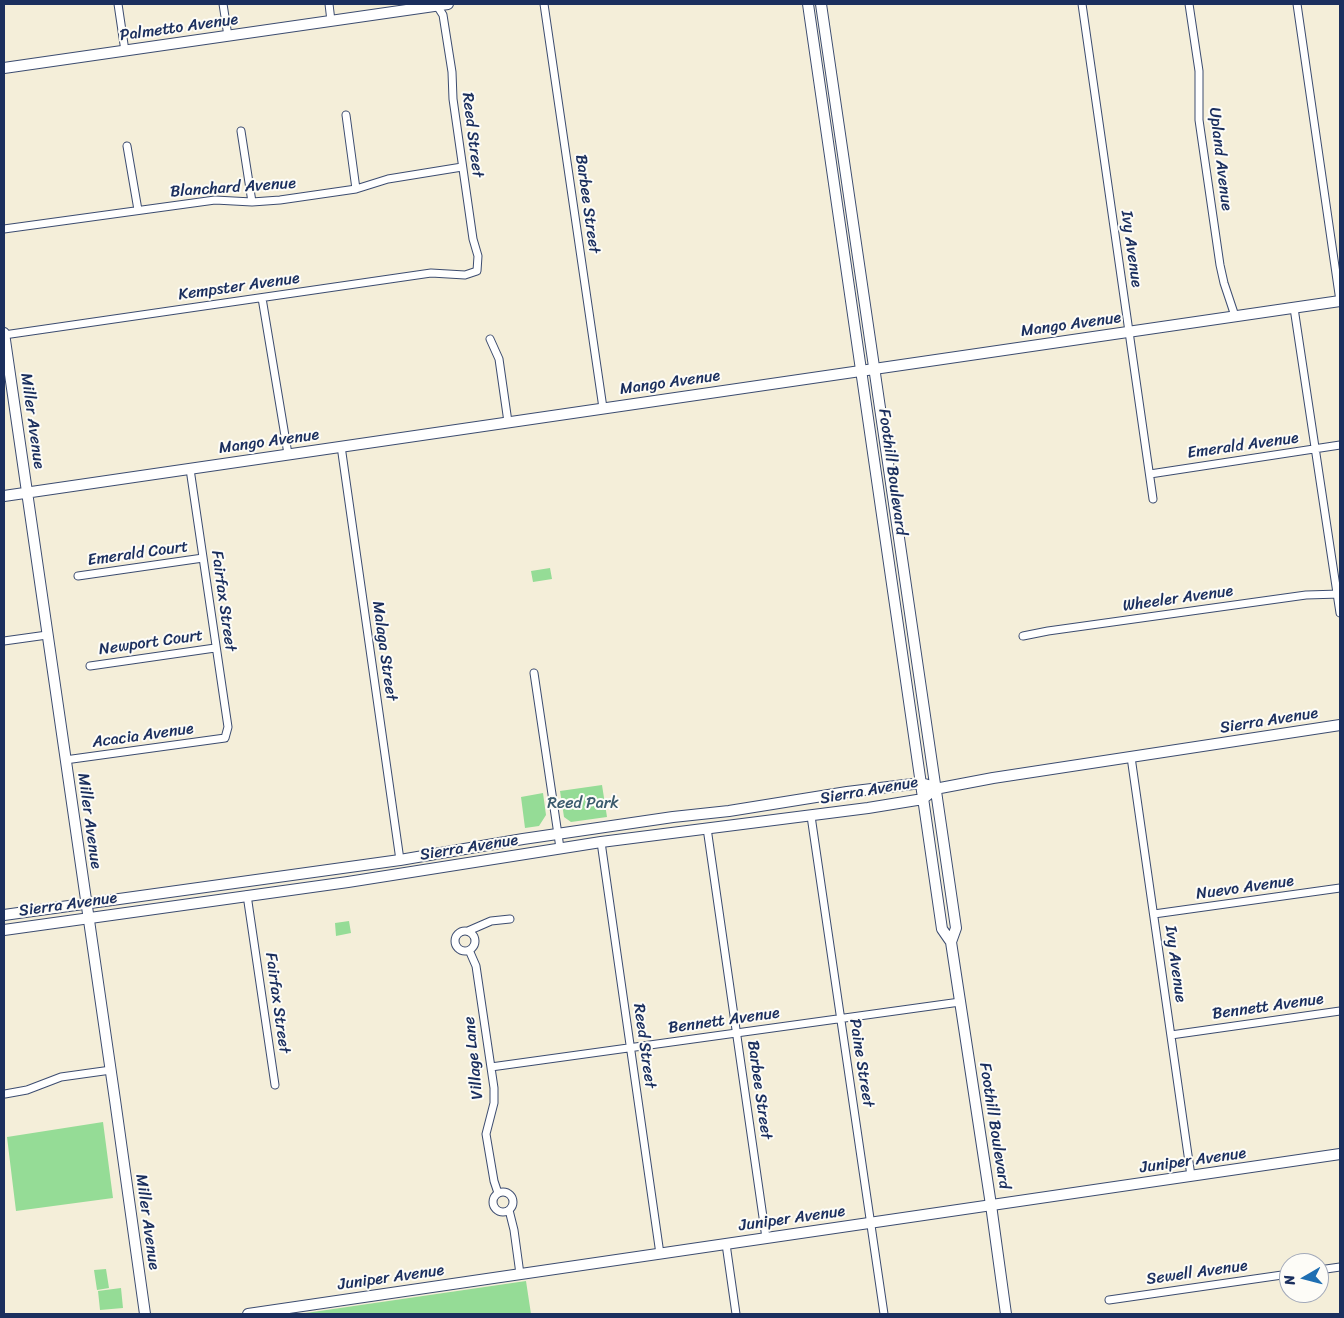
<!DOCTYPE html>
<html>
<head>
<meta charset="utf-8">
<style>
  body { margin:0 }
  #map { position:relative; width:1344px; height:1318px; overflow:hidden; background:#f4eed9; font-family:Sriracha,sans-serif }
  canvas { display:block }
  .frame { position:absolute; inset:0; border:5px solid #1b2f5e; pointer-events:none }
  .north { position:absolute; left:1279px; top:1253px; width:50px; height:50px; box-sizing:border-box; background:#fdfcf7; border:1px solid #a3aaba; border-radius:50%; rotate:262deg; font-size:14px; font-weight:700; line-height:20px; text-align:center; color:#1b2f5e }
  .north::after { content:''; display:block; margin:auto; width:18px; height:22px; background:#1f6fb2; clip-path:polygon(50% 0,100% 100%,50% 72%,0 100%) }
</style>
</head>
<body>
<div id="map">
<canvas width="1344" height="1318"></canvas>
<div class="frame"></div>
<div class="north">N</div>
</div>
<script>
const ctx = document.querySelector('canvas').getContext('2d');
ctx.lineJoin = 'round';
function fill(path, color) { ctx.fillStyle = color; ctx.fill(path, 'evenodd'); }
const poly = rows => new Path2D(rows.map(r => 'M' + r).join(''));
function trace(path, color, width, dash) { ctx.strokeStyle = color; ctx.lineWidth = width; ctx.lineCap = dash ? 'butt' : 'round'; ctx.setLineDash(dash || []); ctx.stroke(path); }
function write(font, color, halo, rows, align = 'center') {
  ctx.font = font + ' Sriracha,sans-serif'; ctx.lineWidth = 4; ctx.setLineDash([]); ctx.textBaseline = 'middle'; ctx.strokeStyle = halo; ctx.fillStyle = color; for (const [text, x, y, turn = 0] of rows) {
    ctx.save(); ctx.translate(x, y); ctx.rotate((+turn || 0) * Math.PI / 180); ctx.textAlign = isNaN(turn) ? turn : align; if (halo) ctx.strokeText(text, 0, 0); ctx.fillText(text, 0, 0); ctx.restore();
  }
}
fill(poly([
  [550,568,552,579,533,582,531,571],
  [602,785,607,817,571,822,564,817,560,791],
  [543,793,546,815,539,826,525,828,521,797],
  [349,921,351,933,336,936,335,923],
  [103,1122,113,1198,16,1211,7,1137],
  [106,1269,109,1288,97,1290,94,1270],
  [526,1281,531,1314,299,1314],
  [121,1288,123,1308,100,1310,98,1291]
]), '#95dc96');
const street = poly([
  [118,4,125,51],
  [223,4,228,36],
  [329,4,331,21],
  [544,4,603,408],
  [1082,4,1153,499],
  [1189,4,1199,71,1199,120,1220,265,1224,283,1235,316],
  [1297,4,1340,301],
  [346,115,356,189],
  [241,131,252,202],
  [127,146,138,210],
  [4,229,215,200,252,202,280,200,356,189,388,179,462,167],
  [262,298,288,454],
  [1294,308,1340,613],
  [4,335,431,273,465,275,477,271,478,256,473,239,453,99,452,72,443,15,436,4],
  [490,339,499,359,508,422],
  [341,446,400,860],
  [1150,474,1340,445],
  [78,576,203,558],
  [1023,636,1048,631,1306,595,1340,594],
  [4,641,47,635],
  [90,666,215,648],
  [534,673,560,848],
  [1131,757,1191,1176],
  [65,760,225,738,228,727,190,469],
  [811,816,884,1314],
  [707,828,766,1238],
  [601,842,660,1254],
  [247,895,275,1085],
  [1154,914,1340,888],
  '455 941a10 10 0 1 1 20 0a10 10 0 1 1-20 0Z',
  [468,931,491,921,510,919],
  [469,950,476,966,494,1088,494,1103,486,1134,494,1181,498,1193],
  [1171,1035,1340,1011],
  [491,1067,960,1002],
  [5,1094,27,1090,61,1077,111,1070],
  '493 1202a10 10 0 1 1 20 0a10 10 0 1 1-20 0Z',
  [509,1210,514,1230,520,1274],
  [726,1244,736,1314],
  [1319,1270,1340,1267],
  [1109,1300,1289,1274]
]);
const secondary = poly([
  [4,68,448,4],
  [4,333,115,1100,145,1314],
  [4,496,1340,301],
  [248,1314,1340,1154]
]);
const primary = poly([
  [808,4,942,929,951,942,991,1205,1006,1314],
  [821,4,956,928,951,942],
  [4,915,400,860,523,839,673,817,729,811,847,792,921,783,928,785],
  [4,930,348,882,601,842,868,808,923,799,935,789,993,778,1340,725]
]);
trace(street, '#3c4c70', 9);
trace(secondary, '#3c4c70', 12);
trace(primary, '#3c4c70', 12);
trace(street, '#fff', 7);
trace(secondary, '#fff', 10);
trace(primary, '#fff', 10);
write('16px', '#1b2f5e', '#fdfcf7', [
  ["Palmetto Avenue",179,28,-8],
  ["Reed Street",472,135,83],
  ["Upland Avenue",1220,159,83],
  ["Blanchard Avenue",233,188,-4],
  ["Barbee Street",587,204,82],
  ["Ivy Avenue",1131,249,82],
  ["Kempster Avenue",239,287,-8],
  ["Mango Avenue",1071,325,-8],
  ["Mango Avenue",670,383,-8],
  ["Miller Avenue",32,421,82],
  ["Mango Avenue",269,442,-8],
  ["Emerald Avenue",1243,446,-8],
  ["Foothill Boulevard",892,472,82],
  ["Emerald Court",138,554,-8],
  ["Wheeler Avenue",1178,599,-8],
  ["Fairfax Street",223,601,82],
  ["Newport Court",151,643,-8],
  ["Malaga Street",384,651,82],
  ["Sierra Avenue",1269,721,-9],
  ["Acacia Avenue",143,736,-8],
  ["Sierra Avenue",869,791,-10],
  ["Miller Avenue",89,821,82],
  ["Sierra Avenue",469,848,-9],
  ["Nuevo Avenue",1245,888,-8],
  ["Sierra Avenue",68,905,-8],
  ["Ivy Avenue",1175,964,82],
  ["Fairfax Street",277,1003,82],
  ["Bennett Avenue",1268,1007,-8],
  ["Bennett Avenue",724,1021,-8],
  ["Reed Street",644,1046,82],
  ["Village Lane",474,1058,-96],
  ["Paine Street",861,1063,81],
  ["Barbee Street",759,1090,82],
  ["Foothill Boulevard",994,1126,81],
  ["Juniper Avenue",1193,1161,-8],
  ["Juniper Avenue",792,1219,-8],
  ["Miller Avenue",147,1222,82],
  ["Sewell Avenue",1197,1273,-8],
  ["Juniper Avenue",391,1278,-8]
]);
write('16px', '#3a5a6c', '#fdfcf7', [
  ["Reed Park",583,804]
]);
</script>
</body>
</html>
